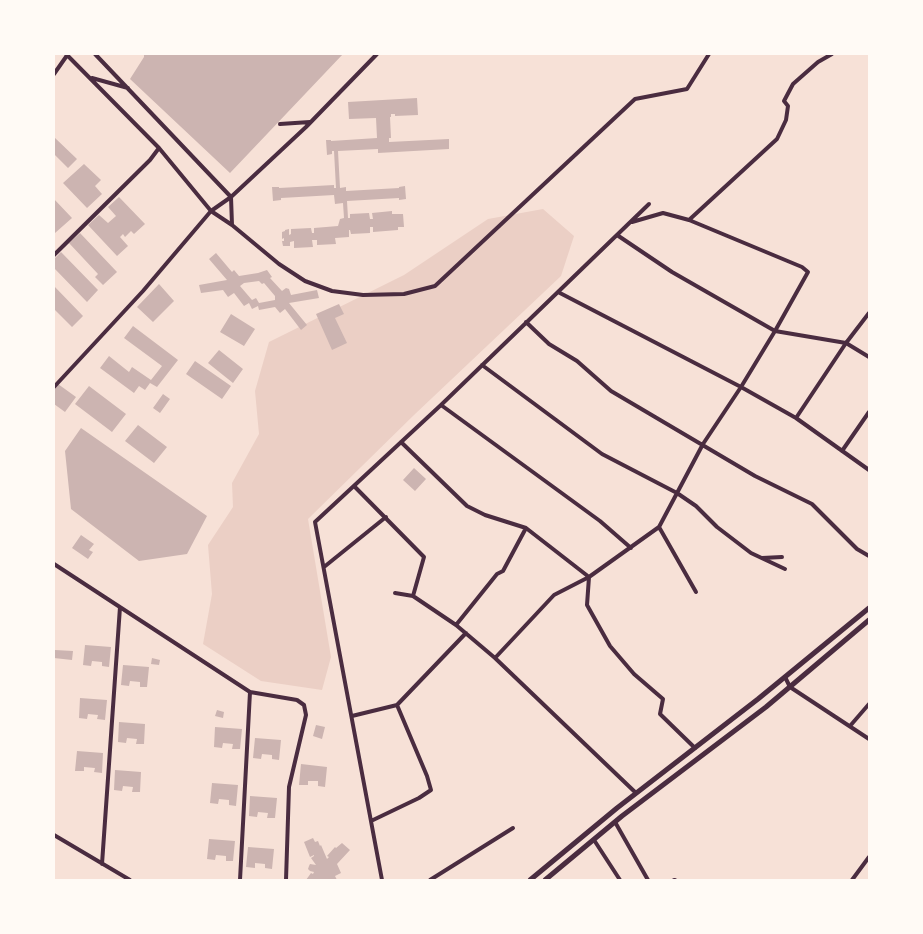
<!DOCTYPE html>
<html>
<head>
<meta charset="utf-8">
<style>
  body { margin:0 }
  #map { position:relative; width:923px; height:934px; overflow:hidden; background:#f7e1d7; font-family:"Exo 2",sans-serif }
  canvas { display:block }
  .frame { position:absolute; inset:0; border:55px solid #fffaf5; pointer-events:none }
</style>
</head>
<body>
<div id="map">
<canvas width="923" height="934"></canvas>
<div class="frame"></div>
</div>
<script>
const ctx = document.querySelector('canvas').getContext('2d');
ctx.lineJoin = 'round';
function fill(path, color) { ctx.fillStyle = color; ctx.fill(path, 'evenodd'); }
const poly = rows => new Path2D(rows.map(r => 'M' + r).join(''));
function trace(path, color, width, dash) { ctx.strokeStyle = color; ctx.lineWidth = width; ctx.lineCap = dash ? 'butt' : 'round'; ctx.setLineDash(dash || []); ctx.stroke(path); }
fill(poly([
  [543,209,574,236,561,276,414,415,308,519,331,657,322,690,261,681,203,644,212,594,208,545,233,507,232,483,259,434,255,391,269,342,404,275,488,219]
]), '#ebcfc5');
fill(poly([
  [144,54,343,54,230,173,130,79,144,57],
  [417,98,418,115,395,116,395,114,391,114,391,117,390,117,391,138,389,138,389,142,449,139,449,149,378,153,378,149,338,151,340,188,346,187,346,191,399,188,399,187,405,186,406,199,399,200,399,198,347,201,348,218,350,218,350,214,369,213,370,219,373,219,372,213,392,211,392,214,403,214,404,227,398,227,398,230,373,232,373,227,370,227,370,233,351,234,350,230,349,230,349,237,335,238,336,244,317,245,317,240,312,240,313,247,294,248,294,241,290,242,290,246,283,246,282,241,284,241,284,238,282,239,282,232,285,231,285,230,289,229,289,235,291,234,291,229,311,228,312,233,314,233,314,228,338,226,340,219,344,218,343,203,335,204,334,195,281,198,281,200,273,201,272,187,279,187,279,188,334,185,334,188,336,188,334,151,332,151,332,154,327,155,326,140,331,140,331,141,377,138,376,118,349,119,348,102],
  [54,137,77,159,68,168,54,154],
  [84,164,101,180,95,186,102,194,87,208,63,183],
  [119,197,145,224,134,234,131,231,125,237,123,234,120,237,128,246,117,256,88,225,99,215,108,223,116,216,108,207],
  [54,199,72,218,55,233,54,231],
  [80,233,117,272,103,285,95,277,98,274,69,243],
  [61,252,98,290,87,302,54,268,54,259],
  [216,253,232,272,234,270,239,276,258,273,267,270,272,277,270,278,282,291,286,288,289,289,291,295,317,290,319,298,289,303,307,325,301,330,285,309,280,313,275,307,259,310,258,306,252,309,249,303,244,306,234,293,228,297,223,290,201,293,199,285,227,280,209,259],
  [259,281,262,284,264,283,275,296,275,300,259,303,256,298,252,300,240,286,244,283],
  [159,284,174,301,153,322,137,307],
  [54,286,83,316,72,327,54,309],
  [339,304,344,314,335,318,347,343,332,350,316,314],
  [231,314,255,329,244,346,220,332],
  [133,326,178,360,157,387,150,383,145,390,139,386,134,393,100,368,109,356,129,372,132,367,151,380,162,366,124,338],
  [219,350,243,369,233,383,208,363],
  [195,361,231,386,222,399,186,374],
  [58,384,76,397,65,412,54,404,54,389],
  [89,386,126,414,112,432,75,404],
  [163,394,170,399,160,413,153,408],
  [138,425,167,447,154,463,125,441],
  [81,428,207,516,187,554,139,561,71,509,65,451],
  [414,468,426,479,415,491,403,480],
  [81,535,94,544,89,550,93,552,88,559,72,548],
  [85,645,111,647,109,667,102,666,102,662,92,661,91,666,83,665],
  [55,650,73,651,72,660,54,658],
  [152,658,160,660,159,665,151,664],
  [123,665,149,667,147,687,140,687,140,682,130,681,129,686,121,685],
  [80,698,107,700,105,720,97,719,98,715,88,714,87,719,79,718],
  [217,710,224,712,223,718,215,716],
  [119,722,145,724,144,744,136,744,137,739,127,738,126,743,118,742],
  [316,725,325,727,322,739,313,736],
  [215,727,242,729,240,749,232,749,233,744,223,743,222,748,214,747],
  [255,738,281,740,279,760,272,759,272,755,262,754,261,759,253,758],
  [77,751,103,753,102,773,94,772,95,768,84,767,84,771,75,771],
  [301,764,327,767,325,787,318,786,318,781,308,781,308,785,299,785],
  [115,770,141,772,140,792,132,792,133,787,123,786,122,791,114,790],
  [212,783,238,785,236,806,229,805,229,800,219,799,218,804,210,803],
  [250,796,277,798,275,818,267,818,268,813,258,812,257,817,249,816],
  [313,838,315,842,318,841,320,846,321,845,327,859,329,857,327,856,335,847,336,848,342,843,350,850,337,864,341,873,335,876,337,880,306,880,311,873,313,874,314,872,310,871,308,869,309,866,310,864,316,865,311,858,314,856,314,855,310,857,304,842],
  [209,839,235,841,233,861,226,861,226,856,216,855,215,860,207,859],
  [248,847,274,849,272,869,265,868,265,864,255,863,255,868,246,867]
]), '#ccb4b1');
trace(poly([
  [66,54,159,148,211,211,232,225,279,264,305,281,332,291,363,295,404,294,435,286,635,99,687,89,709,54],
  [95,54,231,197,232,225],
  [54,74,68,54],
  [92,78,128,88],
  [280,124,310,122],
  [689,220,777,139,786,120,788,106,784,101,793,84,818,62,832,54],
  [632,222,663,213,689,220,802,267,808,272,775,331,846,343,869,357],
  [617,235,672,272,775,331,741,387,703,444,659,527,696,592],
  [54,255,150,160,159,148],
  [558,292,741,387,796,418,869,470],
  [526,322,549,344,577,361,611,391,755,476,812,504,857,549,869,556],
  [482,365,602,454,677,493,696,506,717,527,751,553,785,569],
  [54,387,143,291,211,211,231,197,306,127,377,54],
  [441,405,600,521,631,548],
  [796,418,846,343,869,313],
  [401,442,467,506,485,515,526,528,589,577,587,605,610,646,634,674,663,699,660,714,695,748],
  [842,451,869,412],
  [354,486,424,557,413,596],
  [762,558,782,557],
  [54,564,250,692,297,700,304,705,306,715,289,787,286,880],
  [324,567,386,517],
  [395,593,413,596,456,625,495,658,636,793],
  [456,625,497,574,503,571,526,528],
  [495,658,554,595,589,577,659,527],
  [785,677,790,687,869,739],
  [352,716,397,705,466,633],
  [850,726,869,704],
  [371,821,419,798,431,790,427,776,397,705],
  [615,822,648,880],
  [54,835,130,880],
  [594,840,620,880],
  [102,864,120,607],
  [240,880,250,692],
  [382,880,315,522,441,405,649,204],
  [430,880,513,828],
  [674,880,675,880],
  [852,880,869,857]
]), '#4a2c40', 4);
trace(poly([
  [530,880,617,808,758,699,869,608],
  [545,880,622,816,766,707,869,620]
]), '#4a2c40', 5);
</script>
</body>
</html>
